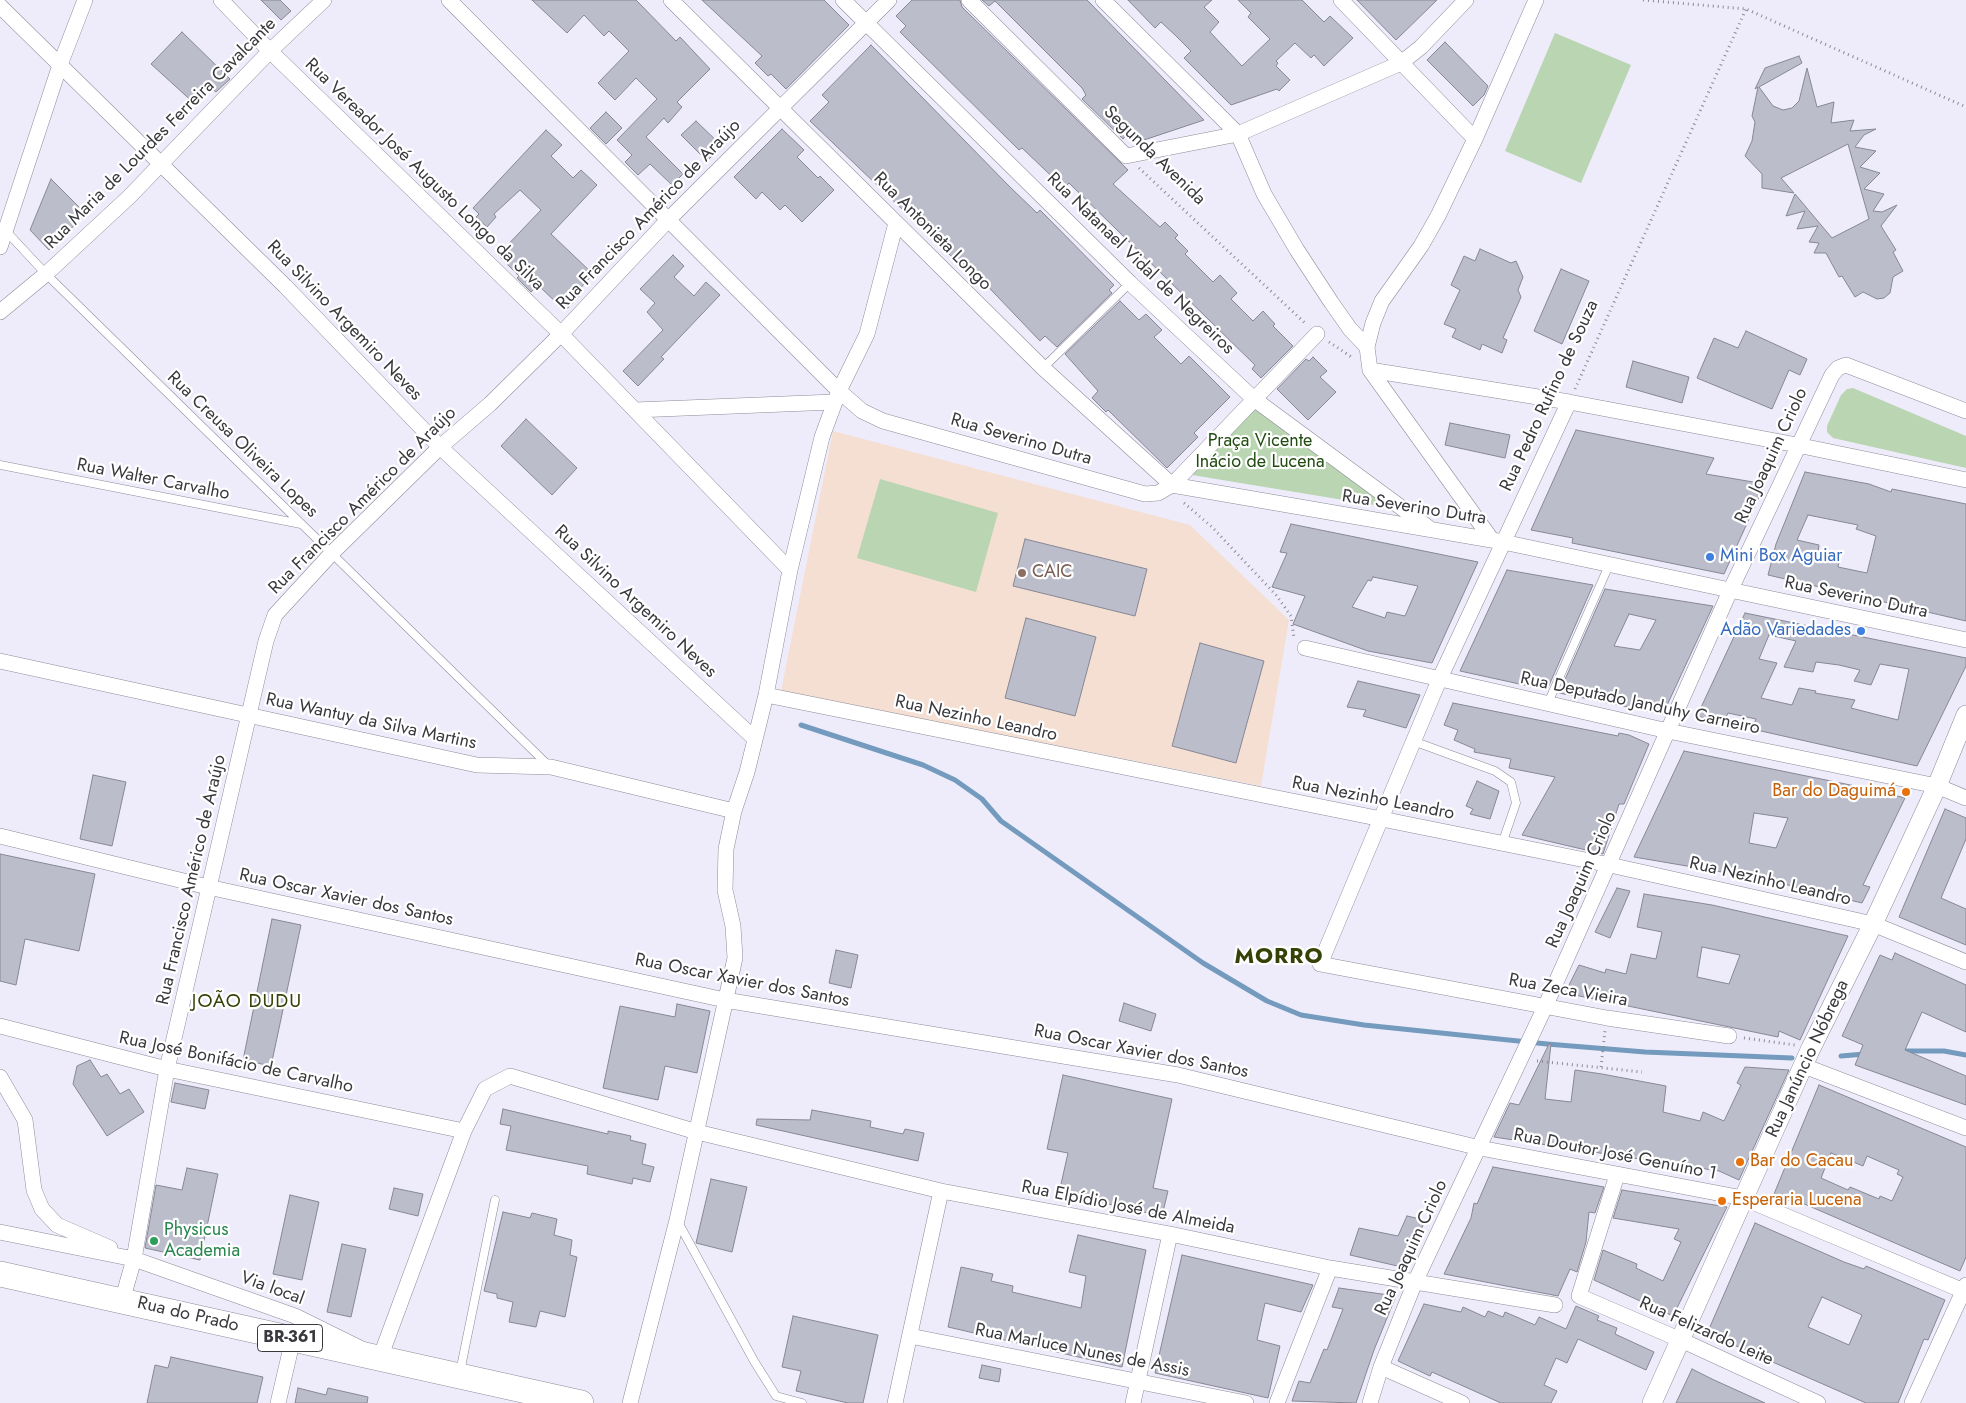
<!DOCTYPE html>
<html>
<head>
<meta charset="utf-8">
<style>
  body { margin:0 }
  canvas { display:block; background:#eeecfb }
</style>
</head>
<body>
<canvas width="1966" height="1403"></canvas>
<script>
const ctx = document.querySelector('canvas').getContext('2d');
ctx.lineJoin = 'round';
function fill(path, color) { ctx.fillStyle = color; ctx.fill(path, 'evenodd'); }
const poly = rows => new Path2D(rows.map(r => 'M' + r).join(''));
function trace(path, color, width, dash) { ctx.strokeStyle = color; ctx.lineWidth = width; ctx.lineCap = dash ? 'butt' : 'round'; ctx.setLineDash(dash || []); ctx.stroke(path); }
function write(font, color, halo, rows, align = 'center') {
  ctx.font = font + ' Jost,sans-serif'; ctx.lineWidth = 4.5; ctx.setLineDash([]); ctx.textBaseline = 'middle'; ctx.strokeStyle = halo; ctx.fillStyle = color; for (const [text, x, y, turn = 0] of rows) {
    ctx.save(); ctx.translate(x, y); ctx.rotate((+turn || 0) * Math.PI / 180); ctx.textAlign = isNaN(turn) ? turn : align; if (halo) ctx.strokeText(text, 0, 0); ctx.fillText(text, 0, 0); ctx.restore();
  }
}
fill(poly([
  [833,431,1190,525,1289,620,1261,786,781,691]
]), '#f5dfd2');
fill(poly([
  [1555,33,1631,65,1581,183,1505,151],
  [1853,388,1966,436,1966,468,1833,438,1827,432,1827,426,1841,395,1847,389],
  [1255,407,1392,508,1192,475],
  [880,479,998,513,976,592,857,558]
]), '#b9d5b1');
trace(poly([
  [801,725,923,765,955,780,982,799,1001,821,1203,963,1267,1001,1301,1015,1364,1025,1547,1044,1645,1052,1792,1058],
  [1901,1051,1944,1051,1966,1055],
  [1841,1056,1865,1054]
]), '#749bbe', 5);
const building = poly([
  [261,0,280,0,291,11,281,20,261,0],
  [532,0,636,0,676,41,680,37,710,69,677,102,682,107,668,123,664,118,646,137,683,174,672,185,650,164,638,175,625,162,632,155,617,140,657,99,636,78,615,100,598,83,629,51,609,31,604,36,584,15,567,33,532,0],
  [702,0,824,0,849,25,786,89,771,74,768,76,755,63,762,56,702,0],
  [912,0,960,0,962,7,1128,170,1113,184,1160,227,1165,222,1178,235,1175,238,1188,251,1185,254,1213,282,1220,275,1237,293,1231,299,1253,321,1263,311,1275,324,1273,326,1293,346,1261,378,1252,369,1255,365,1069,183,1064,188,1022,148,1019,150,900,32,906,26,896,16,912,0],
  [982,0,1087,0,1204,120,1141,141,1130,131,1123,139,1082,99,1086,95,1082,88,995,1,989,6,982,0],
  [1128,0,1212,0,1204,7,1219,22,1210,32,1242,66,1270,39,1248,17,1251,13,1238,0,1302,0,1324,22,1330,16,1353,38,1324,66,1314,55,1311,58,1295,43,1276,61,1278,63,1276,66,1290,80,1279,91,1277,89,1231,105,1184,58,1191,51,1176,36,1161,22,1155,28,1128,0],
  [1357,0,1437,0,1396,40,1357,0],
  [182,32,230,79,216,92,212,89,196,105,151,64,182,32],
  [1445,42,1488,86,1484,95,1473,106,1427,60,1445,42],
  [871,45,1010,187,1037,213,1040,210,1114,285,1109,290,1112,293,1057,347,1045,336,1040,341,975,273,972,276,810,121,829,102,822,95,871,45],
  [1799,56,1802,63,1759,87,1773,106,1783,110,1792,108,1799,101,1807,68,1817,107,1834,102,1831,123,1854,120,1850,131,1876,129,1864,135,1855,147,1876,151,1860,167,1880,173,1864,189,1884,194,1873,211,1882,212,1897,205,1881,226,1896,250,1893,252,1903,271,1893,277,1890,293,1884,298,1877,299,1863,292,1855,297,1842,276,1839,277,1826,253,1814,253,1819,243,1809,242,1818,226,1797,229,1805,211,1786,216,1795,194,1832,238,1869,219,1848,144,1781,178,1794,193,1762,188,1762,174,1745,156,1752,141,1755,122,1752,116,1758,87,1755,89,1765,68,1799,56],
  [606,112,622,128,606,144,590,128,606,112],
  [696,121,722,146,707,161,681,135,696,121],
  [782,129,804,150,797,157,818,178,820,176,834,190,802,222,785,205,780,210,762,192,756,199,734,177,782,129],
  [546,130,562,145,551,156,573,178,581,170,597,185,551,234,593,274,577,292,580,295,565,311,538,285,531,292,517,278,519,276,498,255,541,210,520,190,494,214,496,217,487,227,476,217,479,214,473,208,546,130],
  [51,179,86,214,49,250,30,230,51,179],
  [1480,249,1511,263,1516,261,1523,277,1518,290,1521,297,1503,338,1507,340,1502,353,1482,344,1480,350,1452,337,1456,329,1444,324,1460,290,1451,285,1464,256,1475,261,1480,249],
  [673,255,684,266,674,277,694,296,706,282,720,295,661,357,664,359,638,386,623,371,663,330,647,312,655,303,640,289,673,255],
  [1561,269,1589,281,1562,344,1534,331,1561,269],
  [1120,301,1139,320,1146,314,1162,330,1154,337,1181,364,1189,356,1230,397,1194,433,1198,437,1167,468,1108,410,1106,412,1092,398,1098,391,1065,354,1120,301],
  [1746,331,1807,359,1800,375,1789,370,1772,409,1697,378,1714,338,1738,348,1746,331],
  [1313,357,1327,371,1320,377,1336,392,1308,420,1277,389,1306,359,1309,361,1313,357],
  [1633,361,1689,377,1682,403,1626,387,1633,361],
  [526,419,577,468,552,495,501,446,526,419],
  [1450,423,1510,435,1505,458,1445,445,1450,423],
  [1576,430,1714,458,1706,474,1765,484,1724,574,1572,543,1573,538,1531,530,1576,430],
  [1805,472,1869,484,1891,492,1892,489,1966,504,1966,621,1768,575,1776,544,1805,472],
  [1808,515,1858,525,1856,529,1876,536,1867,573,1838,567,1840,558,1818,553,1819,545,1797,540,1808,515],
  [1291,524,1478,562,1432,663,1368,651,1293,624,1305,596,1272,587,1287,553,1280,552,1291,524],
  [1373,577,1418,586,1405,616,1387,612,1385,618,1352,607,1368,580,1371,581,1373,577],
  [1025,539,1147,569,1135,616,1013,586,1025,539],
  [1507,570,1593,585,1547,690,1460,671,1507,570],
  [1605,589,1713,606,1663,714,1559,693,1605,589],
  [1629,614,1656,620,1640,650,1614,646,1629,614],
  [1745,613,1966,658,1966,666,1917,766,1752,729,1756,719,1728,713,1723,723,1697,716,1745,613],
  [1769,635,1796,641,1784,667,1813,672,1816,662,1839,665,1860,670,1854,681,1871,685,1880,664,1909,669,1898,720,1851,708,1855,700,1815,693,1816,691,1799,688,1792,705,1761,698,1777,663,1759,659,1769,635],
  [1026,618,1096,637,1075,716,1005,698,1026,618],
  [1200,643,1264,661,1236,763,1172,746,1200,643],
  [1358,681,1420,695,1406,728,1363,716,1366,710,1347,707,1358,681],
  [1453,703,1618,736,1619,733,1629,735,1649,744,1624,804,1619,804,1603,854,1522,835,1555,777,1509,768,1511,759,1474,752,1475,749,1454,740,1458,730,1444,725,1453,703],
  [1684,751,1870,789,1905,798,1863,885,1870,887,1862,903,1763,879,1634,857,1684,751],
  [1754,813,1788,818,1776,848,1749,843,1754,813],
  [93,775,126,782,112,846,80,839,93,775],
  [1477,781,1499,791,1490,819,1470,814,1473,809,1466,806,1477,781],
  [1945,809,1966,818,1966,839,1941,898,1966,909,1966,945,1899,917,1945,809],
  [0,854,95,874,79,951,25,939,16,985,0,981,0,854],
  [1617,888,1630,891,1610,938,1595,932,1617,888],
  [1644,894,1712,905,1848,936,1800,1040,1779,1031,1778,1037,1565,993,1579,965,1605,973,1606,969,1626,974,1631,954,1656,959,1662,932,1637,927,1644,894],
  [1702,947,1740,955,1729,984,1697,977,1702,947],
  [272,919,301,925,271,1066,243,1060,272,919],
  [836,950,858,955,851,988,829,983,836,950],
  [1895,953,1966,985,1966,1032,1922,1012,1905,1050,1966,1076,1966,1105,1855,1065,1863,1045,1842,1036,1880,955,1892,960,1895,953],
  [1124,1003,1156,1014,1151,1031,1119,1021,1124,1003],
  [677,1004,710,1011,697,1073,665,1066,658,1100,603,1088,620,1006,675,1017,677,1004],
  [1549,1044,1551,1044,1545,1099,1571,1102,1575,1070,1602,1074,1666,1086,1663,1112,1700,1121,1703,1112,1724,1121,1741,1085,1737,1083,1745,1067,1789,1070,1739,1180,1719,1171,1494,1137,1510,1103,1519,1105,1549,1044],
  [90,1060,101,1077,107,1074,120,1094,129,1089,144,1112,107,1136,73,1084,77,1066,90,1060],
  [1063,1075,1172,1099,1153,1188,1168,1191,1162,1216,1059,1193,1068,1153,1047,1149,1063,1075],
  [175,1083,209,1090,205,1109,171,1102,175,1083],
  [1819,1085,1966,1147,1966,1257,1960,1271,1802,1203,1801,1206,1774,1194,1819,1085],
  [1831,1153,1863,1166,1867,1156,1899,1170,1897,1174,1903,1177,1892,1201,1880,1196,1879,1199,1850,1187,1848,1190,1821,1178,1831,1153],
  [503,1109,608,1134,608,1131,631,1136,630,1140,646,1144,642,1164,654,1167,650,1182,633,1178,632,1184,587,1174,588,1166,506,1150,511,1126,500,1124,503,1109],
  [812,1110,871,1121,870,1127,903,1134,905,1129,924,1133,918,1161,756,1125,757,1119,810,1120,812,1110],
  [1493,1167,1604,1187,1595,1213,1589,1212,1586,1242,1577,1272,1570,1269,1558,1296,1444,1274,1471,1218,1474,1203,1477,1204,1493,1167],
  [187,1168,218,1174,200,1260,145,1248,156,1185,182,1190,187,1168],
  [711,1179,747,1187,732,1252,696,1243,711,1179],
  [394,1188,423,1194,418,1216,389,1209,394,1188],
  [1622,1190,1727,1207,1673,1316,1594,1280,1603,1250,1637,1264,1636,1268,1663,1281,1681,1242,1674,1239,1679,1229,1613,1218,1622,1190],
  [290,1195,319,1202,302,1280,273,1274,290,1195],
  [503,1212,530,1218,532,1213,557,1219,554,1235,572,1240,570,1255,577,1257,565,1317,540,1311,536,1327,509,1322,513,1302,497,1298,497,1294,484,1291,503,1212],
  [1407,1216,1425,1220,1406,1268,1350,1255,1359,1228,1398,1236,1407,1216],
  [1755,1223,1844,1262,1864,1269,1866,1266,1945,1300,1928,1340,1924,1339,1898,1403,1866,1403,1718,1338,1720,1334,1709,1329,1755,1223],
  [1822,1297,1862,1315,1849,1345,1808,1327,1822,1297],
  [1078,1235,1146,1250,1122,1367,948,1327,961,1267,993,1274,991,1281,1013,1286,1012,1292,1081,1308,1086,1276,1069,1272,1078,1235],
  [342,1244,366,1249,351,1317,327,1312,342,1244],
  [1182,1255,1313,1285,1301,1312,1265,1303,1257,1340,1280,1346,1268,1398,1155,1373,1182,1255],
  [1339,1288,1396,1296,1374,1350,1356,1403,1292,1401,1299,1381,1310,1383,1324,1349,1327,1350,1343,1309,1332,1307,1339,1288],
  [1424,1304,1461,1312,1463,1307,1485,1317,1488,1311,1503,1317,1505,1312,1535,1325,1539,1317,1566,1329,1576,1306,1599,1316,1597,1320,1617,1328,1615,1334,1654,1352,1646,1370,1578,1339,1567,1363,1556,1358,1544,1385,1557,1391,1551,1403,1501,1403,1432,1372,1430,1376,1398,1361,1424,1304],
  [793,1316,878,1335,863,1403,848,1403,796,1391,801,1371,782,1367,793,1316],
  [171,1357,263,1377,257,1403,147,1403,155,1365,168,1368,171,1357],
  [982,1365,1001,1369,999,1382,979,1378,982,1365],
  [1692,1369,1714,1380,1765,1403,1676,1403,1692,1369],
  [298,1388,326,1395,328,1388,368,1397,367,1403,295,1403,298,1388]
]);
fill(building, '#bbbdcb');
trace(building, '#878895', 1);
const service = poly([
  [5,230,46,274,549,766],
  [1043,368,1130,283],
  [0,465,301,524],
  [1548,703,1610,563],
  [1413,741,1495,771,1511,782,1516,803,1502,844],
  [678,1222,754,1361,776,1396,802,1403],
  [460,1372,495,1200]
]);
const minor = poly([
  [221,0,270,51,561,334,790,570],
  [449,0,839,391,862,411,883,421,1145,494,1158,493,1172,485,1317,334],
  [671,0,1043,368,1172,485,1503,542,1966,640],
  [843,0,1130,283,1254,399,1429,528],
  [969,0,1126,156,1238,134,1401,63,1421,47,1466,0],
  [1103,0,1238,134,1264,194,1297,250,1331,302,1350,329,1367,347],
  [1341,0,1475,139],
  [0,6,285,286,440,447,755,739],
  [0,247,60,65,85,0],
  [0,312,46,274,129,197,270,51,324,0],
  [1370,370,1569,402,1797,445,1966,480],
  [1569,402,1440,678,1320,964,1607,1018,1729,1036],
  [635,410,834,402],
  [1492,540,1370,370,1367,347,1373,323,1382,301,1421,246,1438,216,1475,139,1536,0],
  [1305,648,1668,731,1937,786,1966,798],
  [0,661,477,765,551,767,734,811],
  [766,695,1610,865,1873,924,1966,962],
  [0,836,208,887,725,1000,1178,1075,1480,1148,1743,1198,1966,1292],
  [0,1026,167,1069,464,1131],
  [1804,1066,1966,1128],
  [0,1077,25,1120,34,1190,42,1209,57,1225,110,1248],
  [1617,1175,1579,1296,1681,1340,1818,1403],
  [0,1232,134,1259,295,1316,380,1358,464,1131,485,1089,510,1076,697,1132,941,1191,1170,1234,1330,1268,1555,1305],
  [122,1301,134,1259,167,1069,266,641,275,615,331,554,440,447,490,404,561,334,668,220,889,0],
  [910,1336,1246,1403],
  [1381,1367,1462,1403],
  [278,1403,293,1339],
  [630,1403,677,1220,735,958,733,926,725,890,726,849,734,811,747,772,766,695,790,570,822,437,839,391,867,334,896,223],
  [895,1403,941,1191],
  [1133,1403,1170,1234],
  [1277,1403,1330,1268],
  [1370,1403,1381,1367,1415,1282,1545,1007,1730,591,1832,375,1838,368,1846,365,1966,411],
  [1912,1403,1966,1285]
]);
const tertiary = poly([
  [1652,1403,1811,1048,1873,924,1937,786,1966,715]
]);
const primary = poly([
  [0,1274,581,1403]
]);
trace(service, '#8e8b99', 9);
trace(minor, '#8e8b99', 16);
trace(tertiary, '#8e8b99', 20);
trace(primary, '#8e8b99', 26);
trace(poly([
  [1643,0,1746,9,1966,107],
  [1139,168,1306,324],
  [1329,342,1353,358],
  [1575,389,1746,9],
  [1184,503,1212,527,1276,595,1291,616,1294,638],
  [1744,1038,1795,1045],
  [1537,1061,1642,1072],
  [1601,1067,1605,1031]
]), '#8c8a94', 3, [1, 4]);
trace(service, '#fff', 8);
trace(minor, '#fff', 15);
trace(tertiary, '#fff', 19);
trace(primary, '#fff', 25);
for (const [x, y, r, color] of [
  [1710,557,5,"#3f7fe0"],
  [1022,573,5,"#8d6e63"],
  [1861,631,5,"#3f7fe0"],
  [1906,792,5,"#e8710a"],
  [1740,1162,5,"#e8710a"],
  [1722,1201,5,"#e8710a"],
  [154,1241,5,"#2e9e5b"]
]) { const dot = new Path2D(); dot.arc(x, y, r, 0, 2 * Math.PI); ctx.fillStyle = color; ctx.fill(dot); trace(dot, '#fff', 2); }
for (const [x, y, w] of [
  [290,1338,65]
]) { const box = new Path2D(); box.roundRect(x - w / 2, y - 13.5, w, 27, 4); ctx.fillStyle = '#fff'; ctx.fill(box); trace(box, '#39383d', 1); }
write('bold 16px', '#39383d', null, [
  ["BR-361",290,1338]
]);
write('18px', '#39383d', '#fff', [
  ["Rua Maria de Lourdes Ferreira Cavalcante",161,134,-45],
  ["Segunda Avenida",1154,156,44],
  ["Rua Vereador José Augusto Longo da Silva",424,175,44],
  ["Rua Francisco Américo de Araújo",649,215,-46],
  ["Rua Antonieta Longo",932,232,45],
  ["Rua Natanael Vidal de Negreiros",1140,264,44],
  ["Rua Silvino Argemiro Neves",344,321,46],
  ["Rua Pedro Rufino de Souza",1550,396,-65],
  ["Rua Severino Dutra",1021,440,16],
  ["Rua Creusa Oliveira Lopes",242,445,44],
  ["Rua Joaquim Criolo",1772,456,-65],
  ["Rua Walter Carvalho",153,480,11],
  ["Rua Francisco Américo de Araújo",363,501,-45],
  ["Rua Severino Dutra",1414,508,9],
  ["Rua Severino Dutra",1856,598,12],
  ["Rua Silvino Argemiro Neves",635,602,43],
  ["Rua Deputado Janduhy Carneiro",1640,704,12],
  ["Rua Nezinho Leandro",976,719,12],
  ["Rua Wantuy da Silva Martins",371,722,12],
  ["Rua Nezinho Leandro",1373,799,11],
  ["Rua Francisco Américo de Araújo",192,880,-77],
  ["Rua Joaquim Criolo",1582,880,-66],
  ["Rua Nezinho Leandro",1770,882,13],
  ["Rua Oscar Xavier dos Santos",346,898,12],
  ["Rua Oscar Xavier dos Santos",742,981,11],
  ["Rua Zeca Vieira",1568,991,10],
  ["Rua Oscar Xavier dos Santos",1141,1052,11],
  ["Rua Janúncio Nóbrega",1808,1059,-65],
  ["Rua José Bonifácio de Carvalho",236,1063,12],
  ["Rua Doutor José Genuíno 1",1615,1155,11],
  ["Rua Elpídio José de Almeida",1128,1208,11],
  ["Rua Joaquim Criolo",1412,1248,-65],
  ["Via local",272,1289,20],
  ["Rua do Prado",188,1315,13],
  ["Rua Felizardo Leite",1706,1332,24],
  ["Rua Marluce Nunes de Assis",1082,1351,11]
]);
write('18px', '#224b12', '#fff', [
  ["Praça Vicente",1260,442],
  ["Inácio de Lucena",1260,463]
]);
write('18px', '#366cbe', '#fff', [
  ["Mini Box Aguiar",1720,557],
  ["Adão Variedades",1851,631,"right"]
], 'left');
write('18px', '#785e54', '#fff', [
  ["CAIC",1032,573]
], 'left');
write('18px', '#c56008', '#fff', [
  ["Bar do Daguimá",1896,792,"right"],
  ["Bar do Cacau",1750,1162],
  ["Esperaria Lucena",1732,1201]
], 'left');
write('18px', '#27864d', '#fff', [
  ["Physicus",164,1231],
  ["Academia",164,1252]
], 'left');
ctx.letterSpacing = '1px';
write('19px', '#354207', '#fff', [
  ["JOÃO DUDU",247,1002]
]);
ctx.letterSpacing = '0px';
ctx.letterSpacing = '1px';
write('bold 22px', '#354207', '#fff', [
  ["MORRO",1279,958]
]);
ctx.letterSpacing = '0px';
</script>
</body>
</html>
